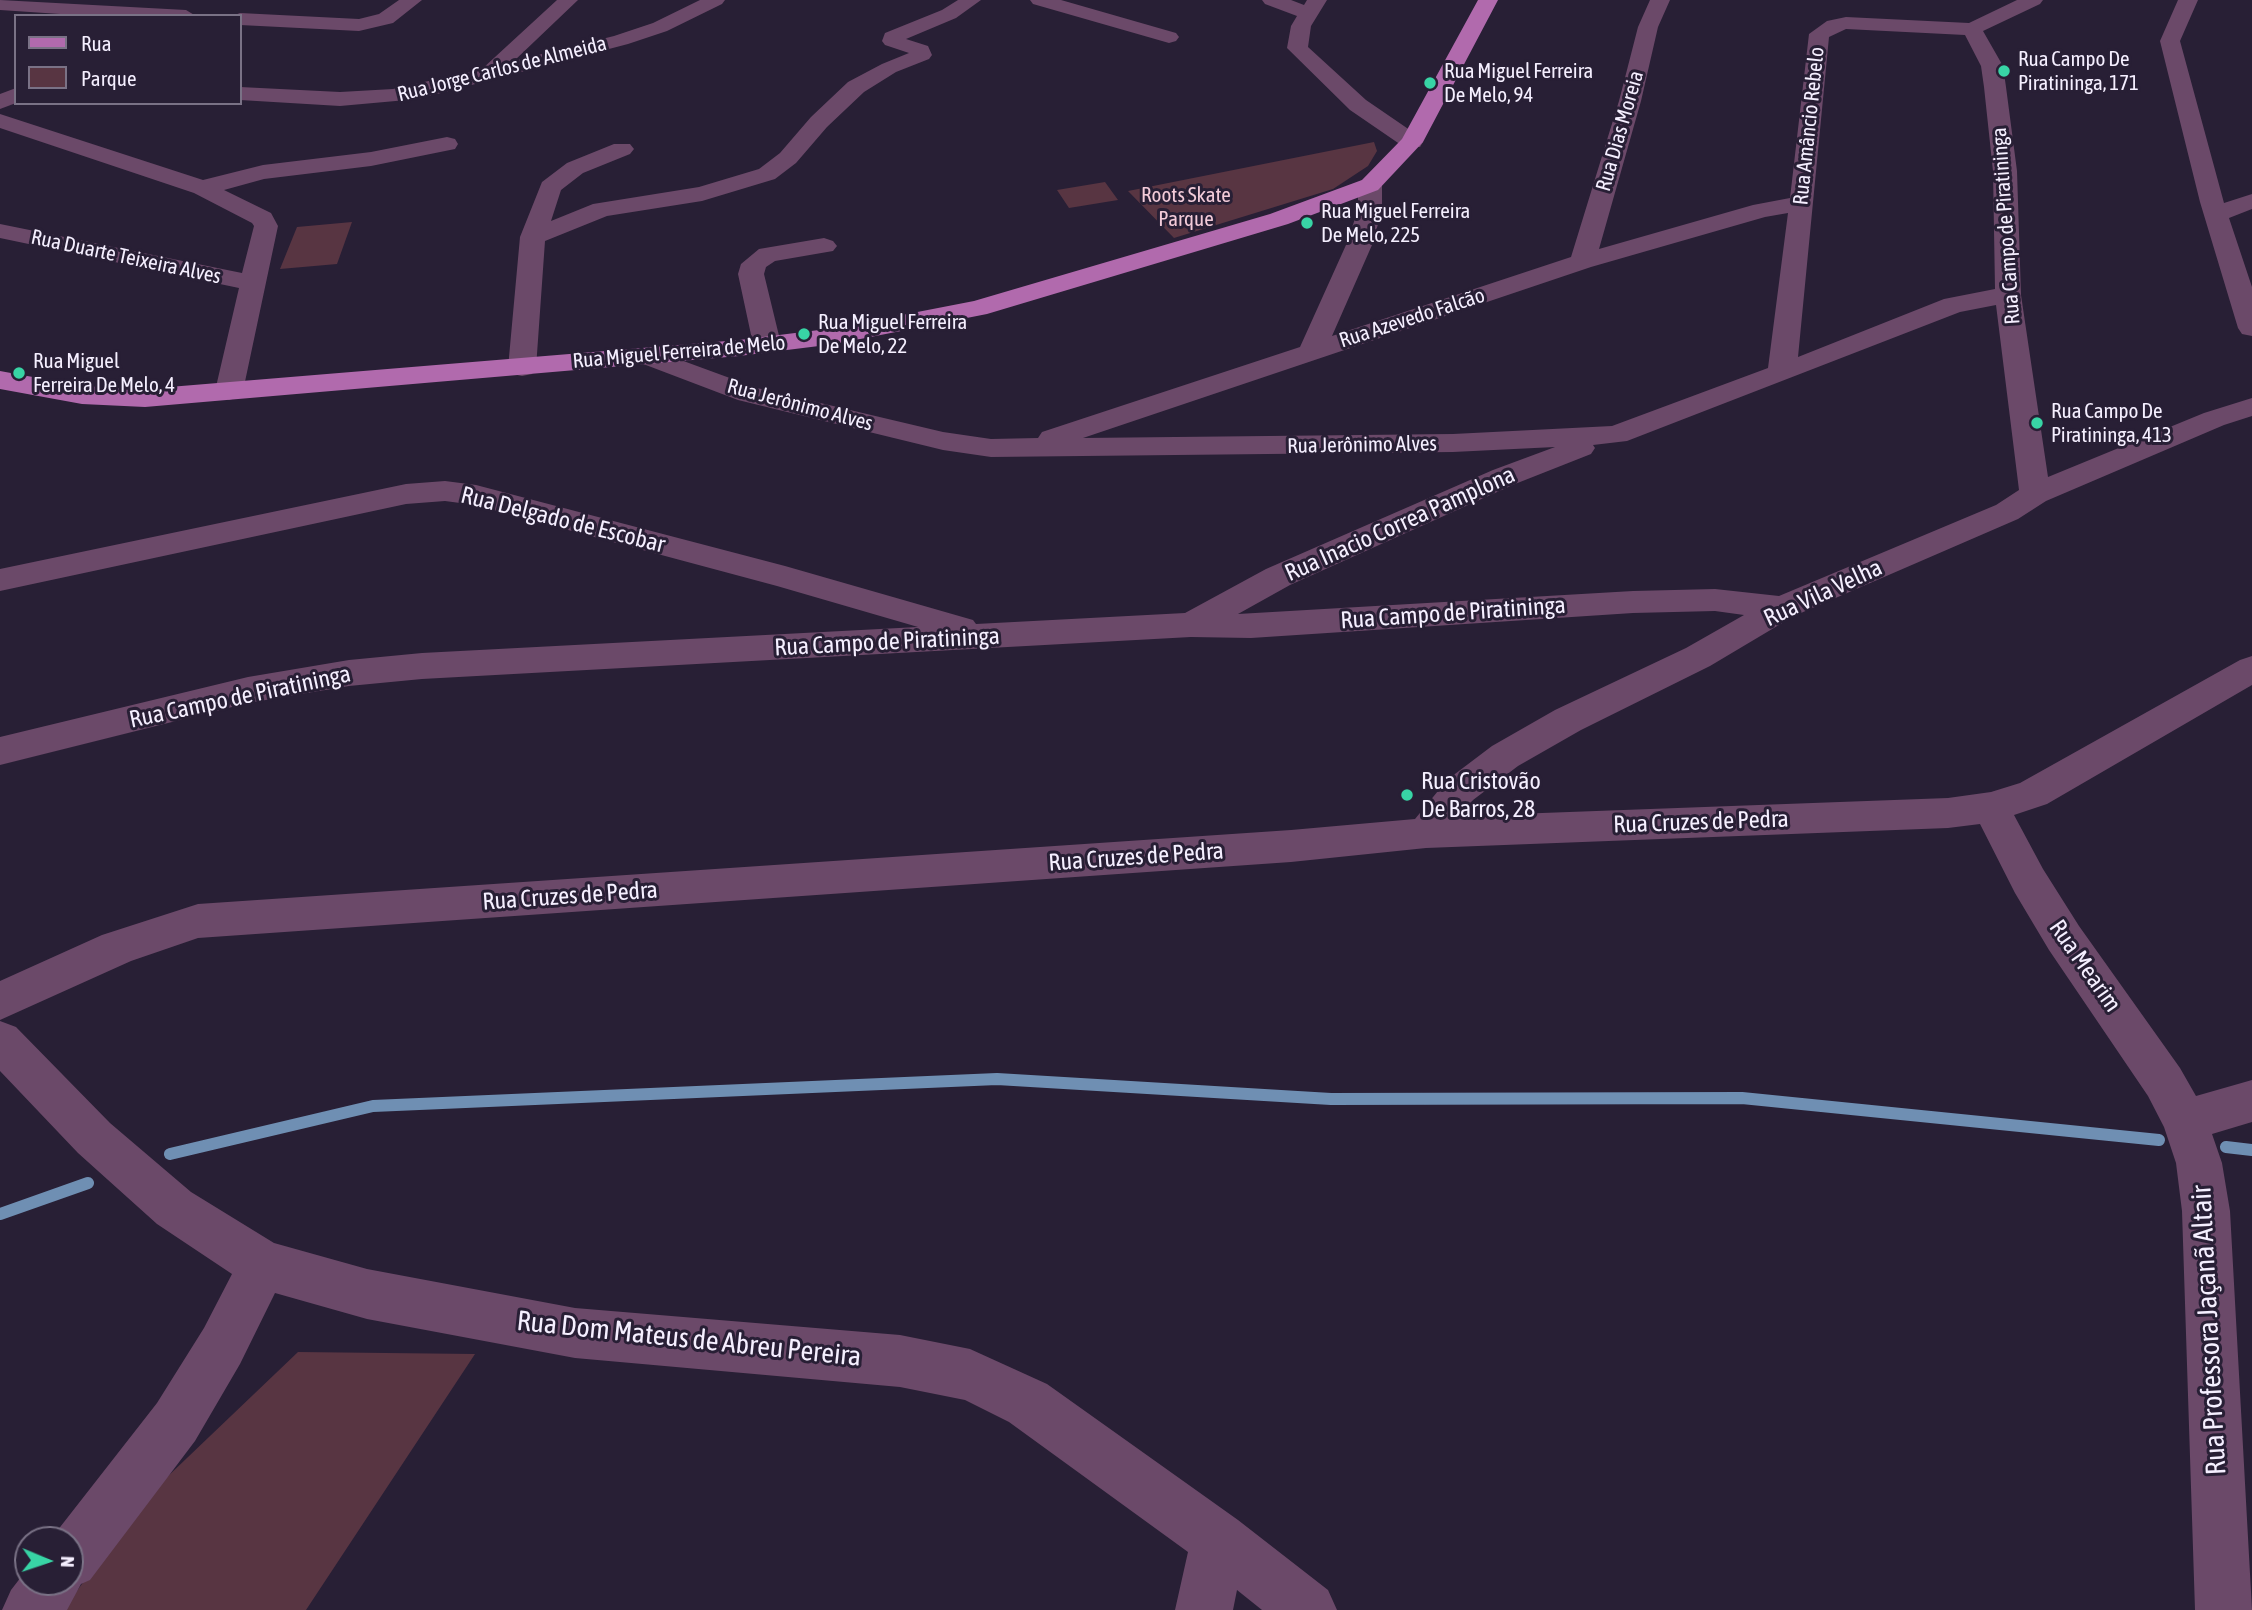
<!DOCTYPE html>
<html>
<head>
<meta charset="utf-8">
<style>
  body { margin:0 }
  #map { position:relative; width:2252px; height:1610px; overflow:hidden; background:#281f35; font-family:"Asap Condensed",sans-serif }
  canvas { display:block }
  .legend { position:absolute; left:14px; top:14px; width:228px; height:91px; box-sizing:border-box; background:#281f35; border:2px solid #7a7286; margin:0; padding:9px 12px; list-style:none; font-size:21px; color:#f5efff }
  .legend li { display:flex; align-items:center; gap:14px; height:35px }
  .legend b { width:35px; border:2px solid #7a7286 }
  .north { position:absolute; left:14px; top:1526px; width:70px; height:70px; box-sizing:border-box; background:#281f35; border:2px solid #7a7286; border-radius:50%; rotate:92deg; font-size:19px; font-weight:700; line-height:28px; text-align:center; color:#f5efff }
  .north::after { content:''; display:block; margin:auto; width:24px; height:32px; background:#38d4a5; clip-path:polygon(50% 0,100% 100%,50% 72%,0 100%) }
</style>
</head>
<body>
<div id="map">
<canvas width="2252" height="1610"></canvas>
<ul class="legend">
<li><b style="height:9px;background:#b16aad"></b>Rua</li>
<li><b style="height:19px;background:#583542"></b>Parque</li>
</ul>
<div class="north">N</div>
</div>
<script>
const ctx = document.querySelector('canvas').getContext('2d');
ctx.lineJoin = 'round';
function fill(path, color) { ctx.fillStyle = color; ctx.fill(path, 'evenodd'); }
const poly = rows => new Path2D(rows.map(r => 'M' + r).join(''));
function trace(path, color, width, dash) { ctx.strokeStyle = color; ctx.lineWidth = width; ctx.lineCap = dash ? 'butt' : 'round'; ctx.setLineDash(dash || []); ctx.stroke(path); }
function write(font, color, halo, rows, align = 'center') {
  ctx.font = font + ' "Asap Condensed",sans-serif'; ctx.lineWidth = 6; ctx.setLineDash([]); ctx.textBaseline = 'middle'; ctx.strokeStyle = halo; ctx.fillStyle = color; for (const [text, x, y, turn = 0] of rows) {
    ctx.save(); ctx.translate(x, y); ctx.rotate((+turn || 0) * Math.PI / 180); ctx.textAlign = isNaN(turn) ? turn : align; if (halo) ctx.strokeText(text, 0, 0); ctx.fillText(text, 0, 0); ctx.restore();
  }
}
fill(poly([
  [1374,142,1377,151,1368,166,1333,189,1174,238,1128,191],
  [1105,182,1118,200,1069,208,1057,190],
  [352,222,337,264,280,269,297,227],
  [298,1352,475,1354,306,1610,63,1610,143,1500]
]), '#583542');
trace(poly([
  [2226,1147,2252,1150],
  [170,1154,373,1106,997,1079,1331,1099,1742,1098,2159,1140],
  [0,1214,88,1183]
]), '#6f8fb3', 12);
fill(poly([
  [0,0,186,10,196,16,90,16,0,10,0,0],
  [399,0,422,0,393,23,359,31,240,25,240,16,232,16,240,13,359,19,379,14,399,0],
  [557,0,578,0,514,61,614,36,653,23,700,0,725,0,722,4,667,31,628,44,418,99,340,106,240,100,240,87,340,92,393,89,482,69,557,0],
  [958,0,981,0,956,18,906,39,928,46,932,55,929,59,896,72,864,92,827,127,796,163,775,179,702,201,607,216,545,241,536,368,532,374,522,376,512,374,508,368,520,237,542,182,567,163,614,144,630,144,634,149,630,154,583,173,561,190,551,221,593,204,699,187,759,169,780,153,811,117,848,82,882,64,909,53,885,45,882,41,885,33,942,10,958,0],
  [1030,0,1061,0,1176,33,1179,37,1176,41,1169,43,1033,4,1030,0],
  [1262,0,1291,0,1304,5,1307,0,1327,0,1311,26,1308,47,1366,100,1420,137,1423,142,1420,147,1404,147,1350,110,1287,48,1291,26,1297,16,1265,4,1262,0],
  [1650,0,1670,0,1658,27,1641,101,1599,249,1753,205,1790,198,1809,34,1827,21,1846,17,1969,23,2017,0,2043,0,2040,4,1983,31,2003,66,2006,87,2017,171,2021,295,2048,477,2204,413,2252,398,2252,416,2224,425,2046,501,2018,519,1794,616,1710,666,1581,730,1518,766,1473,800,1461,816,1948,798,1991,792,2020,783,2240,660,2252,656,2252,685,2047,804,2014,815,2043,869,2079,926,2180,1068,2196,1096,2252,1080,2252,1122,2212,1134,2222,1163,2230,1211,2252,1610,2195,1610,2182,1211,2176,1163,2164,1127,2148,1096,2049,950,2015,893,1980,824,1948,828,1426,848,1291,862,198,938,131,961,0,1020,0,981,102,935,198,904,1291,830,1415,819,1447,780,1492,746,1555,710,1686,648,1744,615,1715,611,1633,613,1251,638,1191,637,422,679,349,686,248,703,0,765,0,737,248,677,349,660,422,653,918,627,777,586,475,505,445,501,406,504,0,591,0,569,406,484,445,481,476,485,785,566,973,620,976,624,1185,613,1266,569,1493,470,1555,447,1453,452,991,457,943,450,738,400,638,362,634,356,638,350,648,348,757,388,943,432,991,439,1038,438,1042,432,1300,347,1346,245,1358,210,1358,185,1362,180,1370,178,1378,180,1382,185,1382,210,1372,245,1332,336,1571,257,1619,101,1638,27,1650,0],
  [1846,29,1965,35,1981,66,1984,87,1993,171,1995,289,1944,299,1798,357,1829,37,1846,29],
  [1788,213,1768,368,1612,426,1453,434,1083,438,1591,267,1765,217,1788,213],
  [1996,305,2019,490,1996,505,1779,596,1715,589,1633,591,1238,614,1290,585,1515,484,1591,454,1595,448,1593,445,1627,441,1960,312,1996,305],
  [2178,0,2198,0,2180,41,2224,203,2252,194,2252,209,2229,218,2252,287,2252,336,2242,334,2238,328,2200,202,2160,41,2178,0],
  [16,88,16,103,0,109,0,94,16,88],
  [0,114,203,180,263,165,371,152,447,137,455,139,458,144,455,149,371,166,264,179,224,190,271,213,278,226,243,391,239,397,229,400,219,397,215,391,239,288,0,238,0,224,242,273,254,226,252,223,194,193,0,128,0,114],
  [824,238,833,241,837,246,833,251,775,261,766,267,764,274,781,344,777,350,767,352,757,350,753,344,738,274,741,264,759,249,824,238],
  [0,1021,16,1027,110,1123,191,1192,274,1243,367,1269,575,1308,900,1335,970,1349,1047,1384,1238,1520,1328,1590,1337,1610,1262,1610,1237,1590,1233,1610,1175,1610,1188,1552,1009,1422,965,1400,900,1387,575,1358,367,1319,275,1293,240,1364,195,1441,90,1580,81,1584,67,1610,2,1610,11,1590,28,1568,28,1582,70,1582,70,1540,50,1540,157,1403,204,1328,232,1274,157,1224,78,1153,0,1071,0,1021]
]), '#6b4969');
fill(poly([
  [1478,0,1498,0,1423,142,1378,190,1288,224,987,314,835,344,739,356,145,407,82,404,0,389,0,371,82,386,145,389,739,340,835,328,974,301,1270,214,1362,180,1402,139,1478,0]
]), '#b16aad');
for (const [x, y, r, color] of [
  [2004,71,7,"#38d4a5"],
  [1430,83,7,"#38d4a5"],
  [1307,223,7,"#38d4a5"],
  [804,334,7,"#38d4a5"],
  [19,373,7,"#38d4a5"],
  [2037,423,7,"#38d4a5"],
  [1407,795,7,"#38d4a5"]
]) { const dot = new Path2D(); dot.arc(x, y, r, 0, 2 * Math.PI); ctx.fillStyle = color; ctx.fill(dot); trace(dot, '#281f35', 2.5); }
write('21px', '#f5efff', '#281f35', [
  ["Rua Campo De",2018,59],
  ["Piratininga, 171",2018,83],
  ["Rua Miguel Ferreira",1444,71],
  ["De Melo, 94",1444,95],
  ["Rua Miguel Ferreira",1321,211],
  ["De Melo, 225",1321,235],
  ["Rua Miguel Ferreira",818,322],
  ["De Melo, 22",818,346],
  ["Rua Miguel",33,361],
  ["Ferreira De Melo, 4",33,385],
  ["Rua Campo De",2051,411],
  ["Piratininga, 413",2051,435]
], 'left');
write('21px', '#f5efff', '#281f35', [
  ["Rua Jorge Carlos de Almeida",502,69,-14],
  ["Rua Amâncio Rebelo",1809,126,-84],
  ["Rua Dias Moreia",1620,131,-74],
  ["Rua Campo de Piratininga",2006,226,-94],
  ["Rua Duarte Teixeira Alves",126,257,12],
  ["Rua Azevedo Falcão",1412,318,-18],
  ["Rua Miguel Ferreira de Melo",679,352,-5],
  ["Rua Jerônimo Alves",800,405,15],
  ["Rua Jerônimo Alves",1362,445,-1]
]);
write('21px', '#f3cbd9', '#281f35', [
  ["Roots Skate",1186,195],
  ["Parque",1186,219]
]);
write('24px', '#f5efff', '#281f35', [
  ["Rua Delgado de Escobar",563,520,14],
  ["Rua Inacio Correa Pamplona",1400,524,-24],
  ["Rua Vila Velha",1823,593,-25],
  ["Rua Campo de Piratininga",1453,613,-4],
  ["Rua Campo de Piratininga",887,642,-3],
  ["Rua Campo de Piratininga",240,697,-12],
  ["Rua Cruzes de Pedra",1701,822,-2],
  ["Rua Cruzes de Pedra",1136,857,-4],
  ["Rua Cruzes de Pedra",570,896,-4],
  ["Rua Mearim",2085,966,55]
]);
write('24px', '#f5efff', '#281f35', [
  ["Rua Cristovão",1421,781],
  ["De Barros, 28",1421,809]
], 'left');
write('28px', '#f5efff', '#281f35', [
  ["Rua Professora Jaçanã Altair",2209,1330,-93],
  ["Rua Dom Mateus de Abreu Pereira",689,1339,6]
]);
</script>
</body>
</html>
